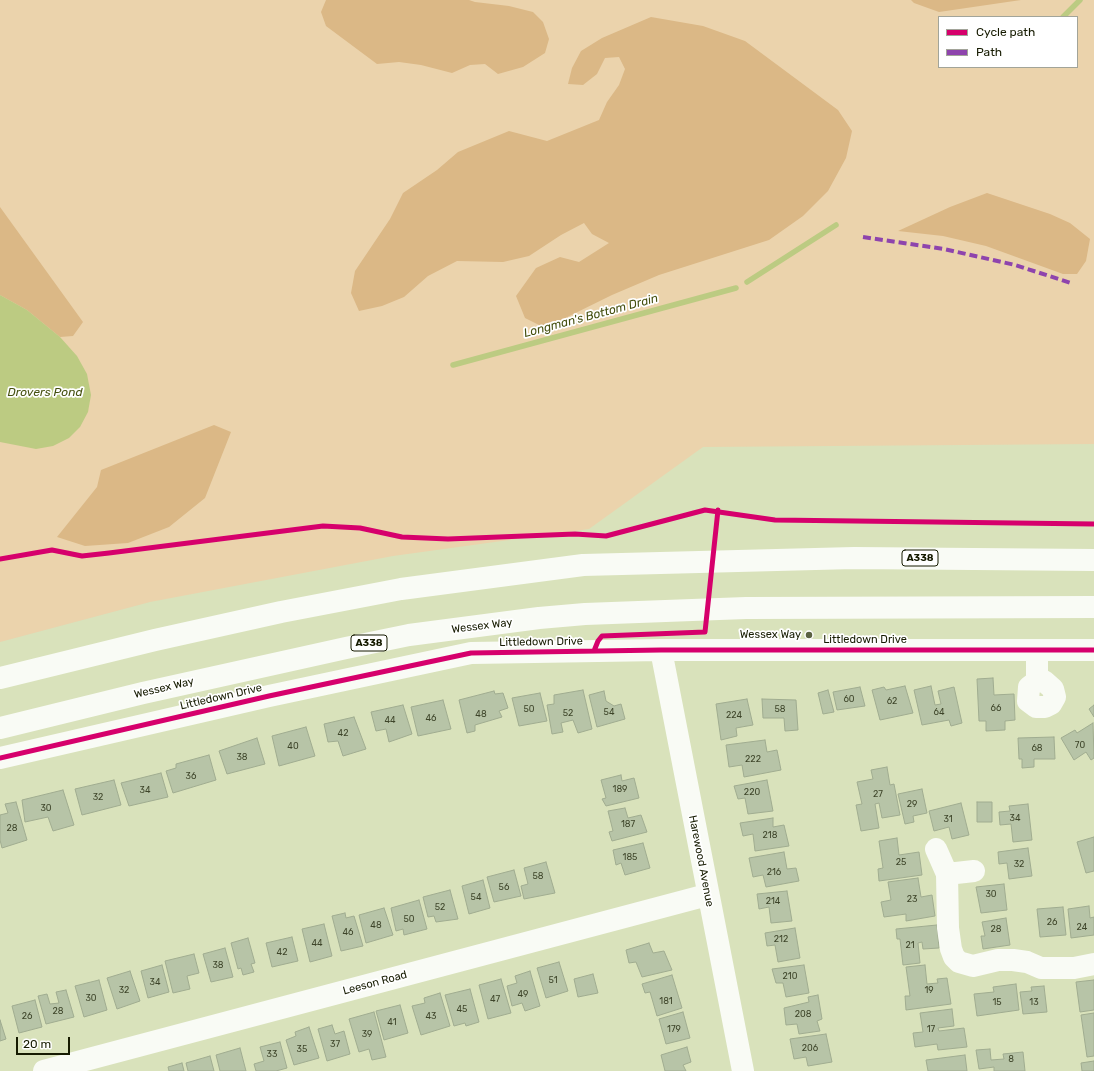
<!DOCTYPE html>
<html>
<head>
<meta charset="utf-8">
<style>
  body { margin:0 }
  #map { position:relative; width:1094px; height:1071px; overflow:hidden; background:#d9e2bb; font-family:Rubik,sans-serif }
  canvas { display:block }
  .legend { position:absolute; left:938px; top:16px; width:140px; height:52px; box-sizing:border-box; background:#fff; border:1px solid #a2a499; margin:0; padding:5px 7px; list-style:none; font-size:12px; color:#161b01 }
  .legend li { display:flex; align-items:center; gap:8px; height:20px }
  .legend b { width:20px; border:1px solid #a2a499 }
  .scale { position:absolute; left:16px; top:1037px; width:54px; height:18px; box-sizing:border-box; border:2px solid #161b01; border-top:0; padding-left:5px; font-size:12px; line-height:14px; white-space:nowrap; color:#161b01; -webkit-text-stroke:3px #fff; paint-order:stroke }
</style>
</head>
<body>
<div id="map">
<canvas width="1094" height="1071"></canvas>
<ul class="legend">
<li><b style="height:5px;background:#d6006c"></b>Cycle path</li>
<li><b style="height:5px;background:#8e44ad"></b>Path</li>
</ul>
<div class="scale">20 m</div>
</div>
<script>
const ctx = document.querySelector('canvas').getContext('2d');
ctx.lineJoin = 'round';
function fill(path, color) { ctx.fillStyle = color; ctx.fill(path, 'evenodd'); }
const poly = rows => new Path2D(rows.map(r => 'M' + r).join(''));
function trace(path, color, width, dash) { ctx.strokeStyle = color; ctx.lineWidth = width; ctx.lineCap = dash ? 'butt' : 'round'; ctx.setLineDash(dash || []); ctx.stroke(path); }
function write(font, color, halo, rows, align = 'center') {
  ctx.font = font + ' Rubik,sans-serif'; ctx.lineWidth = 3.5; ctx.setLineDash([]); ctx.textBaseline = 'middle'; ctx.strokeStyle = halo; ctx.fillStyle = color; for (const [text, x, y, turn = 0] of rows) {
    ctx.save(); ctx.translate(x, y); ctx.rotate((+turn || 0) * Math.PI / 180); ctx.textAlign = isNaN(turn) ? turn : align; if (halo) ctx.strokeText(text, 0, 0); ctx.fillText(text, 0, 0); ctx.restore();
  }
}
fill(poly([
  [0,0,1094,0,1094,444,703,447,589,529,393,556,150,602,0,642],
  [939,17,1077,17,1077,67,939,67]
]), '#ebd3ac');
fill(poly([
  [326,0,469,0,475,2,509,6,533,12,543,22,549,39,545,53,523,67,498,74,485,64,470,65,452,73,421,65,399,62,377,64,326,26,321,12],
  [911,0,1021,0,939,12,914,3],
  [651,17,703,26,745,41,838,110,852,131,846,158,828,191,803,216,769,240,659,275,612,295,545,328,525,318,516,296,536,268,560,257,579,262,609,243,592,234,584,223,561,235,529,256,503,262,457,261,428,276,404,297,382,306,359,311,351,293,355,271,390,219,403,193,437,170,458,152,509,131,547,141,599,120,607,102,619,85,625,69,619,57,605,58,597,74,583,85,568,84,572,68,581,51,602,38],
  [987,193,1050,214,1070,223,1090,239,1086,261,1077,274,1063,274,986,246,943,236,898,231,950,207],
  [0,207,83,322,73,336,60,337,27,310,0,295],
  [214,425,231,432,205,498,169,527,128,543,85,546,57,537,97,487,101,470]
]), '#dbb886');
fill(poly([
  [0,295,27,310,60,337,77,356,87,374,91,395,88,412,80,427,69,438,53,446,36,449,0,442]
]), '#bccb82');
trace(poly([
  [1063,17,1080,0],
  [747,282,836,225],
  [453,365,736,288]
]), '#bccb82', 5.5);
const building = poly([
  [993,678,994,695,1014,694,1015,720,1005,721,1005,730,986,731,986,721,979,721,977,679,993,678],
  [905,686,913,713,880,720,872,690,884,687,886,690,905,686],
  [931,686,935,705,941,704,938,691,954,687,962,723,951,726,949,720,922,725,914,690,931,686],
  [860,687,865,706,837,710,833,692,860,687],
  [583,690,592,729,578,733,573,720,561,723,563,732,552,734,547,705,554,704,554,695,583,690],
  [828,690,834,712,823,714,818,693,828,690],
  [494,691,495,694,503,693,508,708,499,711,502,717,475,725,475,731,467,733,459,700,494,691],
  [604,691,606,701,614,706,621,704,625,719,597,727,589,695,604,691],
  [540,693,547,721,519,726,512,698,540,693],
  [747,699,753,725,736,728,737,736,721,740,716,704,747,699],
  [762,699,796,700,798,730,785,731,784,718,763,718,762,699],
  [443,700,451,729,418,736,411,707,443,700],
  [403,705,412,734,389,742,386,729,376,731,371,712,403,705],
  [1094,705,1094,717,1089,709,1094,705],
  [354,717,366,749,343,756,338,741,328,742,324,724,354,717],
  [1093,723,1094,758,1091,760,1086,752,1074,760,1061,738,1075,730,1077,733,1093,723],
  [306,727,315,756,279,766,272,736,306,727],
  [1054,737,1055,759,1034,759,1034,767,1022,768,1022,759,1019,759,1018,738,1054,737],
  [257,738,265,764,227,774,219,751,257,738],
  [765,740,767,752,777,750,781,770,744,777,742,765,729,767,726,745,765,740],
  [209,755,216,780,173,793,166,771,176,768,176,764,209,755],
  [887,767,890,785,894,784,900,815,882,818,879,803,875,804,879,828,861,831,856,805,862,804,857,782,873,779,871,770,887,767],
  [161,773,168,797,129,806,121,783,161,773],
  [621,775,622,781,634,778,639,798,606,806,602,799,606,798,601,780,621,775],
  [114,780,121,805,82,815,75,789,114,780],
  [767,780,773,811,748,814,745,798,738,799,734,786,767,780],
  [922,789,927,813,913,816,914,822,905,824,898,794,922,789],
  [63,790,74,825,53,831,48,817,25,822,22,800,63,790],
  [16,802,27,840,2,848,0,840,0,815,8,813,5,804,16,802],
  [977,802,992,802,992,822,977,822,977,802],
  [961,803,969,835,952,839,949,827,934,831,929,811,961,803],
  [1028,804,1032,840,1013,842,1011,824,1000,825,999,812,1010,811,1009,806,1028,804],
  [625,808,628,818,641,815,647,832,612,841,609,832,613,831,608,811,625,808],
  [773,818,773,827,784,825,789,846,755,851,753,834,743,836,740,823,773,818],
  [1094,837,1094,871,1086,873,1077,842,1094,837],
  [897,838,899,855,919,852,922,875,879,881,878,869,883,868,879,841,897,838],
  [643,843,650,868,625,875,621,863,616,865,613,850,643,843],
  [1028,848,1032,876,1009,879,1007,863,999,864,998,852,1028,848],
  [784,852,787,869,796,868,799,881,766,887,763,875,753,877,749,858,784,852],
  [546,862,555,893,524,899,521,886,528,884,524,868,546,862],
  [514,870,521,896,494,902,487,877,514,870],
  [918,878,921,897,932,895,935,916,906,921,906,914,884,917,881,902,891,900,888,882,918,878],
  [483,880,490,908,469,914,462,886,483,880],
  [1004,884,1007,910,981,913,976,887,1004,884],
  [450,890,458,919,436,922,434,916,428,917,423,897,450,890],
  [787,891,792,921,771,923,769,907,759,909,757,894,787,891],
  [419,900,427,929,404,935,403,929,396,931,391,908,419,900],
  [1089,906,1090,918,1094,917,1094,935,1071,938,1068,909,1089,906],
  [1063,907,1066,935,1040,937,1037,909,1063,907],
  [384,908,393,935,366,943,359,915,384,908],
  [345,913,346,918,354,916,363,946,341,951,332,916,345,913],
  [1006,918,1010,945,983,949,981,936,985,936,982,922,1006,918],
  [324,924,332,956,310,962,302,929,324,924],
  [937,925,939,948,923,949,922,942,918,943,920,963,903,965,900,939,897,939,896,929,937,925],
  [795,928,800,958,778,962,775,945,767,946,765,933,795,928],
  [292,937,298,961,272,967,266,943,292,937],
  [248,938,255,963,251,964,254,972,243,975,241,968,238,969,231,943,248,938],
  [649,943,653,953,664,951,672,970,642,977,636,962,629,963,626,950,649,943],
  [225,948,233,977,211,982,203,954,225,948],
  [194,954,199,973,187,976,190,989,173,993,165,961,194,954],
  [559,962,568,991,546,998,537,968,559,962],
  [162,965,169,992,148,998,141,971,162,965],
  [804,965,809,993,786,997,783,983,776,983,772,969,804,965],
  [925,965,927,984,938,983,937,979,947,978,951,1004,906,1010,905,996,910,996,906,967,925,965],
  [130,971,140,1001,117,1009,107,978,130,971],
  [530,971,540,1006,525,1011,522,1003,512,1006,507,986,517,983,515,976,530,971],
  [593,974,598,993,578,997,574,979,593,974],
  [672,975,682,1008,657,1016,650,992,645,993,642,984,672,975],
  [501,979,511,1013,488,1019,479,985,501,979],
  [99,980,107,1010,84,1017,75,986,99,980],
  [1094,980,1094,1010,1080,1012,1076,982,1094,980],
  [1016,984,1019,1010,977,1016,974,994,994,992,993,987,1016,984],
  [1044,986,1047,1012,1023,1014,1020,992,1032,991,1031,987,1044,986],
  [470,989,479,1022,466,1026,465,1023,454,1026,445,995,470,989],
  [66,990,74,1017,46,1024,38,996,47,994,50,1004,59,1003,56,992,66,990],
  [440,993,450,1026,421,1035,412,1006,425,1003,424,998,440,993],
  [818,995,822,1019,817,1021,820,1031,799,1034,797,1024,786,1025,784,1008,809,1002,808,997,818,995],
  [35,1000,42,1027,19,1033,12,1006,35,1000],
  [400,1005,408,1033,384,1040,376,1011,400,1005],
  [952,1009,954,1026,938,1028,939,1031,964,1028,967,1047,938,1050,937,1044,915,1047,913,1033,923,1032,920,1013,952,1009],
  [374,1012,386,1057,372,1060,369,1049,359,1052,349,1019,374,1012],
  [683,1012,690,1038,666,1044,659,1019,683,1012],
  [1094,1013,1094,1056,1087,1057,1081,1015,1094,1013],
  [0,1020,6,1039,0,1041,0,1020],
  [332,1025,335,1034,344,1031,350,1054,327,1061,318,1029,332,1025],
  [309,1027,319,1058,294,1065,286,1040,296,1036,295,1032,309,1027],
  [826,1034,832,1062,808,1066,806,1057,794,1059,790,1039,826,1034],
  [280,1042,287,1068,276,1071,256,1071,254,1064,264,1061,260,1047,280,1042],
  [687,1047,691,1062,683,1065,686,1071,665,1071,661,1055,687,1047],
  [240,1048,246,1071,220,1071,216,1055,240,1048],
  [990,1049,991,1060,1004,1059,1003,1054,1023,1052,1025,1071,994,1071,994,1067,979,1069,976,1050,990,1049],
  [965,1055,967,1071,928,1071,926,1060,965,1055],
  [210,1056,214,1071,188,1071,186,1063,210,1056],
  [1094,1061,1094,1071,1082,1071,1081,1063,1094,1061],
  [182,1063,184,1071,169,1071,168,1067,182,1063]
]);
fill(building, '#b7c4a7');
trace(building, '#a0ac90', 1);
trace(poly([
  [661,650,743,1071],
  [1037,681,1029,687,1028,701,1036,707,1045,707,1051,704,1055,697,1053,689,1044,681,1037,681,1037,650],
  [0,758,269,696,471,653,661,650,1094,650],
  [936,849,947,874,948,928,951,949,954,957,959,962,973,966,998,960,1013,960,1027,962,1041,968,1074,968,1094,964],
  [947,874,974,871],
  [44,1071,707,895]
]), '#f9fbf5', 22);
trace(poly([
  [0,678,155,640,281,612,401,589,583,565,854,558,1094,560],
  [0,728,143,693,346,648,409,635,539,618,585,614,746,608,1094,607]
]), '#f9fbf5', 22);
trace(poly([
  [863,237,944,249,1015,265,1071,283]
]), '#8e44ad', 4, [8, 4]);
trace(poly([
  [0,559,52,550,82,556,109,553,323,526,360,528,402,537,448,539,575,534,606,536,705,510,775,520,1094,524],
  [594,651,598,641,602,636,705,632,718,510],
  [0,758,269,696,471,653,661,650,1094,650]
]), '#d6006c', 5);
for (const [x, y, r, color] of [
  [809,635,4,"#5a6142"]
]) { const dot = new Path2D(); dot.arc(x, y, r, 0, 2 * Math.PI); ctx.fillStyle = color; ctx.fill(dot); trace(dot, '#fff', 1.5); }
write('9px', '#3e452a', null, [
  ["60",849,699],
  ["62",892,701],
  ["66",996,708],
  ["50",529,709],
  ["58",780,709],
  ["54",609,712],
  ["64",939,712],
  ["52",568,713],
  ["48",481,714],
  ["224",734,715],
  ["46",431,718],
  ["44",390,720],
  ["42",343,733],
  ["70",1080,745],
  ["40",293,746],
  ["68",1037,748],
  ["38",242,757],
  ["222",753,759],
  ["36",191,776],
  ["189",620,789],
  ["34",145,790],
  ["220",752,792],
  ["27",878,794],
  ["32",98,797],
  ["29",912,804],
  ["30",46,808],
  ["34",1015,818],
  ["31",948,819],
  ["187",628,824],
  ["28",12,828],
  ["218",770,835],
  ["185",630,857],
  ["25",901,862],
  ["32",1019,864],
  ["216",774,872],
  ["58",538,876],
  ["56",504,887],
  ["30",991,894],
  ["54",476,897],
  ["23",912,899],
  ["214",773,901],
  ["52",440,907],
  ["50",409,919],
  ["26",1052,922],
  ["48",376,925],
  ["24",1082,927],
  ["28",996,929],
  ["46",348,932],
  ["212",781,939],
  ["44",317,943],
  ["21",910,945],
  ["42",282,952],
  ["38",218,965],
  ["210",790,976],
  ["51",553,980],
  ["34",155,982],
  ["32",124,990],
  ["19",929,990],
  ["49",523,994],
  ["30",91,998],
  ["47",495,999],
  ["181",666,1001],
  ["15",997,1002],
  ["13",1034,1002],
  ["45",462,1009],
  ["28",58,1011],
  ["208",803,1014],
  ["26",27,1016],
  ["43",431,1016],
  ["41",392,1022],
  ["179",674,1029],
  ["17",931,1029],
  ["39",367,1034],
  ["37",335,1044],
  ["206",810,1048],
  ["35",302,1049],
  ["33",272,1054],
  ["8",1011,1059]
]);
for (const [x, y, w] of [
  [920,558,36],
  [369,643,36]
]) { const box = new Path2D(); box.roundRect(x - w / 2, y - 8, w, 16, 3); ctx.fillStyle = '#fff'; ctx.fill(box); trace(box, '#161b01', 1); }
write('bold 10px', '#161b01', null, [
  ["A338",920,558],
  ["A338",369,643]
]);
write('11px', '#161b01', '#fff', [
  ["Wessex Way",482,626,-7],
  ["Littledown Drive",865,640],
  ["Littledown Drive",541,642,-1],
  ["Wessex Way",164,688,-13],
  ["Littledown Drive",221,697,-13],
  ["Harewood Avenue",701,861,79],
  ["Leeson Road",375,983,-15]
]);
write('11px', '#161b01', '#fff', [
  ["Wessex Way",801,635]
], 'right');
write('italic 12px', '#444f0e', '#fff', [
  ["Longman's Bottom Drain",591,316,-15],
  ["Drovers Pond",45,393]
]);
</script>
</body>
</html>
